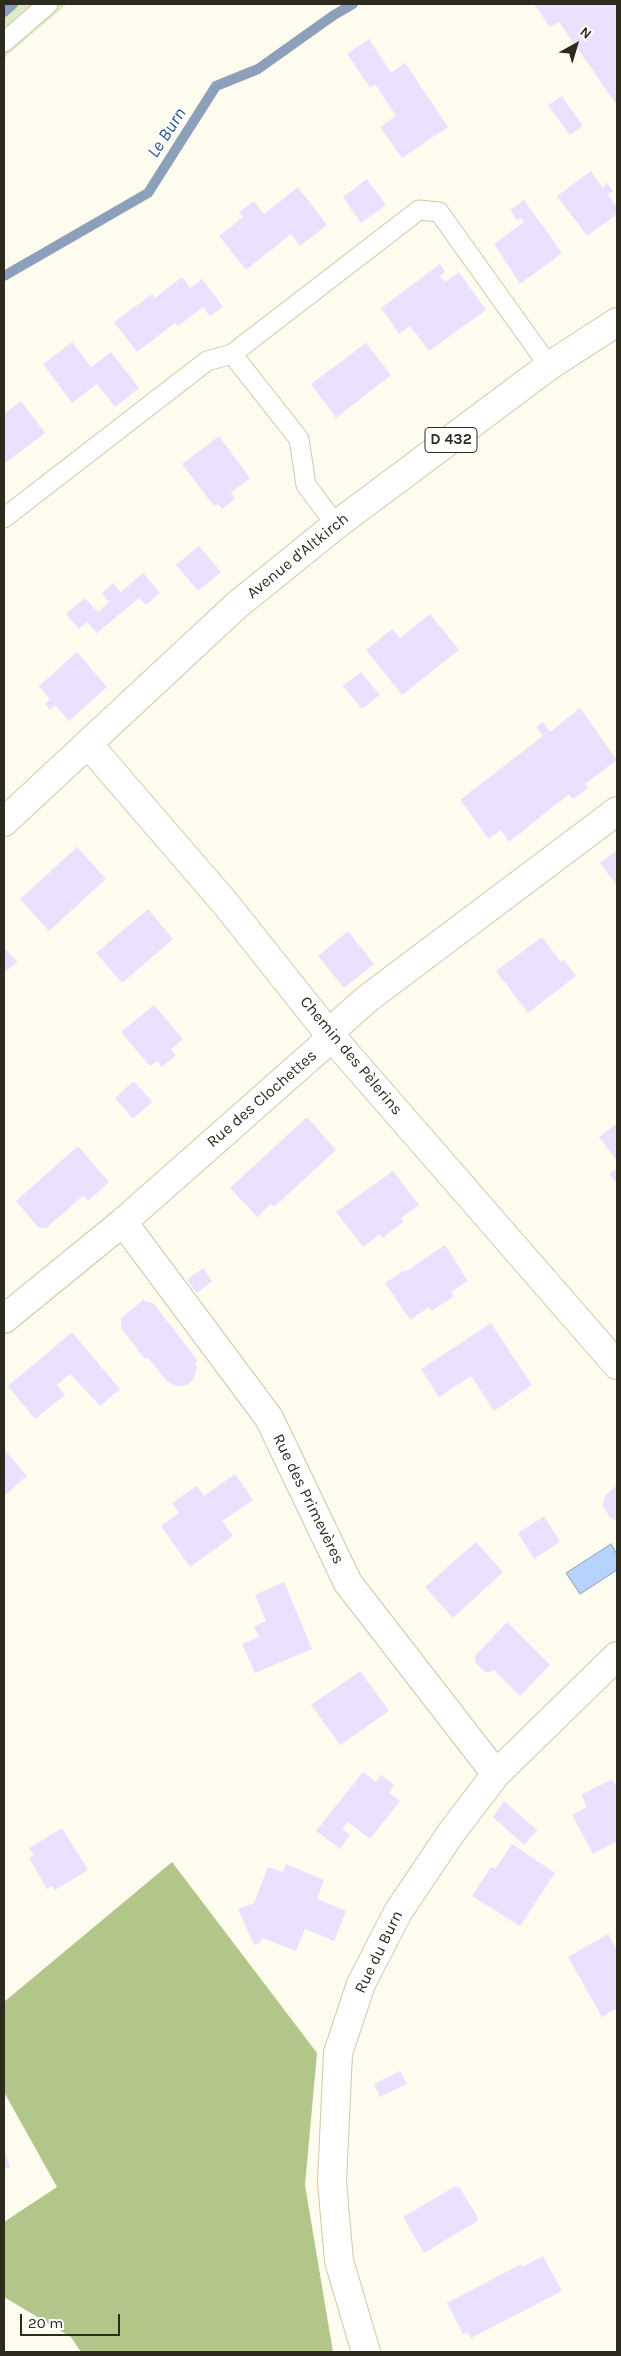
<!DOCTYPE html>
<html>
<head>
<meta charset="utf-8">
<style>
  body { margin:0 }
  #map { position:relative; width:621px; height:2356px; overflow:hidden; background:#fefbef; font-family:Karla,sans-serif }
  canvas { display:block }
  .frame { position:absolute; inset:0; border:5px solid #2d2a1e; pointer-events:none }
  .north { position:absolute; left:551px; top:20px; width:50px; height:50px; -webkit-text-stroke:4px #fff; paint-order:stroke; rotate:39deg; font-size:14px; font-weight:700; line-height:20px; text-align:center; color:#2d2a1e }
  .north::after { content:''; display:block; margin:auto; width:18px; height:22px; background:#2d2a1e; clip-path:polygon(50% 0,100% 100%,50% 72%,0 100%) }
  .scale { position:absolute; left:20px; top:2314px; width:100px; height:22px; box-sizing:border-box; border:2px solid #2d2a1e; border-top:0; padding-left:6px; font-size:15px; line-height:18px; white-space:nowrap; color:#2d2a1e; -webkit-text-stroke:4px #fff; paint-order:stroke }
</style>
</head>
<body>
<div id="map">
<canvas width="621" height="2356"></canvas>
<div class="frame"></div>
<div class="north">N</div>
<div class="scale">20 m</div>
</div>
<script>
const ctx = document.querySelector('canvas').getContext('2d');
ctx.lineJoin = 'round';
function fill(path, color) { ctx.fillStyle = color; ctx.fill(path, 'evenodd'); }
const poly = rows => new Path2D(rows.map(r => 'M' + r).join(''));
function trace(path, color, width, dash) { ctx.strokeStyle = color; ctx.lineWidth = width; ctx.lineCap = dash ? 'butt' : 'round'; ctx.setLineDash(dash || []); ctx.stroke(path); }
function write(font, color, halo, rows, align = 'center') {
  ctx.font = font + ' Karla,sans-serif'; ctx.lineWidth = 4; ctx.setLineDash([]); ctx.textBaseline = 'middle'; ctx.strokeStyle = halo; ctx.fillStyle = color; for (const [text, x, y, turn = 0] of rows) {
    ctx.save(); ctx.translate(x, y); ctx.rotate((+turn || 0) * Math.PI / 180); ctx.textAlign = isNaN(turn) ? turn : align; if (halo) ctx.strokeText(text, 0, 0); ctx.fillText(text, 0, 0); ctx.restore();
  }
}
fill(poly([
  [4,4,67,4,4,58]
]), '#deecc4');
fill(poly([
  [172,1862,317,2053,305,2185,333,2352,81,2352,71,2337,4,2297,4,2222,57,2187,4,2092,4,2002]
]), '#b2c689');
const water = poly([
  [611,1544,617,1554,617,1570,580,1594,566,1573,611,1544]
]);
fill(water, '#b6d3fd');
trace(water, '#8da0ba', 1);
trace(poly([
  [4,12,13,4],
  [4,276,148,193,216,86,258,69,334,15,353,4]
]), '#8da0ba', 10);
fill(poly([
  [534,4,617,4,617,105,559,22,550,27],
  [369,39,391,73,405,63,448,127,402,158,380,127,396,116,375,84,370,88,347,54],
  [562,96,583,126,570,135,548,105],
  [591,171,603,188,607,183,613,191,608,195,617,207,617,214,587,236,557,196],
  [367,179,386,205,361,223,343,197],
  [298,187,327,225,300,246,291,234,246,270,219,236,243,217,239,212,254,201,264,214],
  [524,200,562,253,520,284,494,244,524,222,522,218,517,220,510,210],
  [440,264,445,272,440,276,445,282,459,272,486,310,429,351,410,326,399,334,381,308],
  [182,277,190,288,202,279,223,307,210,316,203,307,178,326,175,323,137,352,114,322,152,294,155,298],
  [72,342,91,367,111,352,139,388,115,407,97,384,72,403,43,364],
  [366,343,391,375,336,418,311,384],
  [21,401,45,433,4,464,4,414],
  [219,436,250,478,231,493,235,499,222,509,218,504,214,506,182,464],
  [199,546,221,572,198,591,176,565],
  [143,573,160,593,146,605,139,598,97,633,87,622,79,629,66,614,85,598,98,612,109,602,102,593,113,583,121,592],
  [430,614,459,650,402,695,366,650,392,629,400,638],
  [77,652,107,687,69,721,55,705,50,710,45,704,50,699,39,686],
  [361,672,380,695,362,709,343,686],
  [580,708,617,760,585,784,588,788,573,799,569,794,509,842,501,830,489,839,460,800,543,736,536,727,543,722,550,732],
  [77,847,106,879,49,931,20,899],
  [617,850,617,886,600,863],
  [148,909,173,939,122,983,96,953],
  [348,931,374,964,344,988,318,956],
  [542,937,561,962,564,960,576,976,528,1013,496,971],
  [4,947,17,962,4,973],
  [154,1005,183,1039,171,1049,176,1055,162,1067,157,1061,150,1066,121,1032],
  [134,1081,152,1102,133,1119,115,1098],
  [307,1117,336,1150,274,1207,271,1204,257,1217,230,1188],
  [617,1123,617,1161,599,1137],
  [78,1146,109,1182,88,1201,83,1196,46,1228,39,1228,16,1201],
  [617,1168,617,1184,609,1174],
  [393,1171,419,1205,401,1218,404,1221,382,1238,380,1234,363,1247,336,1212],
  [445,1245,468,1281,451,1292,454,1296,432,1311,429,1307,410,1320,385,1283,404,1270,405,1272],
  [203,1268,212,1281,197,1293,187,1280],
  [143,1300,154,1304,198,1361,195,1363,197,1367,194,1378,187,1385,176,1386,167,1381,148,1358,144,1358,121,1328,121,1318],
  [491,1323,532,1385,494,1411,471,1376,439,1397,421,1369],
  [72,1332,120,1389,100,1406,70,1374,57,1385,65,1395,35,1419,8,1386],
  [4,1449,27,1476,4,1496],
  [235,1474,253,1500,222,1521,233,1536,190,1567,161,1526,179,1513,172,1503,197,1486,204,1496],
  [617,1485,617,1521,610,1518,603,1506,605,1496],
  [544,1516,560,1542,534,1559,518,1533],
  [476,1542,503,1572,453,1618,425,1587],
  [284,1582,312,1649,255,1673,242,1644,259,1637,254,1626,266,1621,255,1595],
  [507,1622,550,1665,520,1696,494,1670,491,1672,485,1672,475,1662,475,1656],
  [360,1671,389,1711,340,1745,311,1705],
  [363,1772,376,1782,381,1775,394,1785,389,1793,400,1801,370,1839,348,1822,342,1829,350,1835,340,1849,316,1831],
  [612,1779,614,1784,617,1783,617,1841,593,1854,572,1815,587,1807,581,1795],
  [504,1801,537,1830,524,1845,493,1817],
  [62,1828,88,1870,55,1890,52,1886,47,1889,29,1858,34,1855,29,1848],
  [512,1844,555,1873,520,1926,472,1896,491,1867,495,1869],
  [286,1864,324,1880,317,1899,346,1911,334,1941,305,1929,296,1951,262,1938,260,1943,254,1945,238,1909,254,1903,268,1867,283,1872],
  [608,1934,617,1950,617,2008,602,2017,568,1957],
  [400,2071,407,2084,380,2097,374,2084],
  [4,2149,10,2167,4,2169],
  [456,2186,460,2188,478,2218,476,2222,424,2253,403,2217],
  [543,2256,562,2291,471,2338,467,2332,463,2334,447,2303,521,2264,522,2267]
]), '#e9e1ff');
const lane = poly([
  [4,42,48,4],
  [232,354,419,210,439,212,549,366],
  [4,518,207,361,232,354,299,439,306,485,336,525]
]);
const street = poly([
  [88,744,225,903,330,1035,617,1365],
  [123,1222,269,1418,348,1583,496,1774],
  [4,1319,123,1222,320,1048,340,1023,367,999,617,811],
  [366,2352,339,2261,332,2182,338,2053,361,1984,398,1912,451,1833,496,1774,617,1656]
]);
const primary = poly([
  [4,822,237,605,336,525,549,366,617,322]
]);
trace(lane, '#cfc8aa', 21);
trace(street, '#cfc8aa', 30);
trace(primary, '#cfc8aa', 30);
trace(lane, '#fff', 19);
trace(street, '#fff', 28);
trace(primary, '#fff', 28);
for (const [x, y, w] of [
  [451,440,52]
]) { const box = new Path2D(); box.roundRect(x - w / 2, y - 12.5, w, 25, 4); ctx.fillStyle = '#fff'; ctx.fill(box); trace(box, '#2d2a1e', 1); }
write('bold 15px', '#2d2a1e', null, [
  ["D 432",451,440]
]);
write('16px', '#2d2a1e', '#fff', [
  ["Avenue d'Altkirch",298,556,-39],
  ["Chemin des Pèlerins",351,1056,50],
  ["Rue des Clochettes",262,1099,-41],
  ["Rue des Primevères",308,1499,64],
  ["Rue du Burn",379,1952,-64]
]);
write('italic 18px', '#285492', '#fff', [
  ["Le Burn",167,133,-57]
]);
</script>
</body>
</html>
